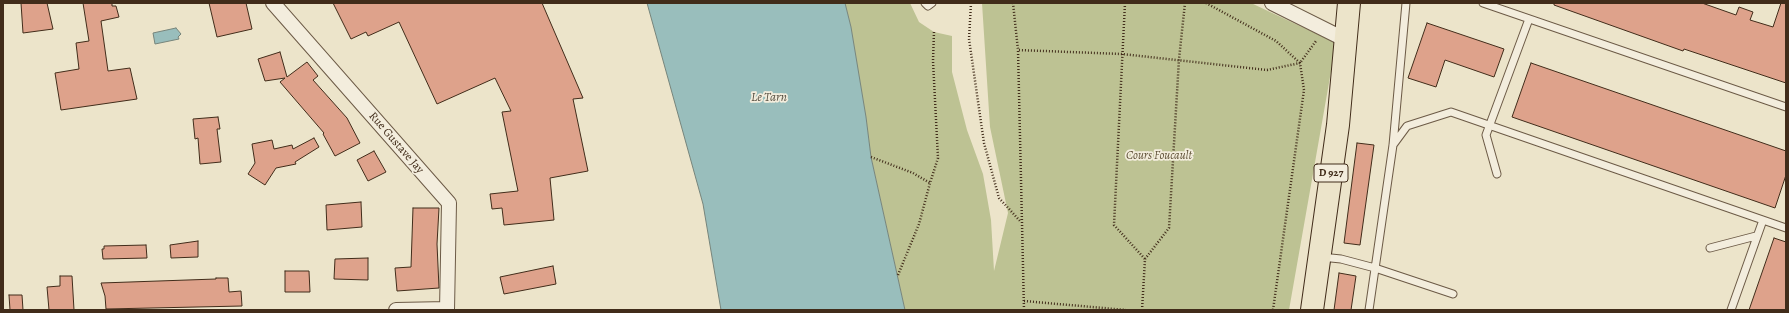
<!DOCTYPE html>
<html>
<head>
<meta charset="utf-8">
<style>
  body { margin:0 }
  #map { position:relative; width:1789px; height:313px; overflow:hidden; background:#ece4ca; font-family:Alegreya,serif }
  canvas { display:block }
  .frame { position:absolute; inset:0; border:4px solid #412c1a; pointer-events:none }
</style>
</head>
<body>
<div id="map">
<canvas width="1789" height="313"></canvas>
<div class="frame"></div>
</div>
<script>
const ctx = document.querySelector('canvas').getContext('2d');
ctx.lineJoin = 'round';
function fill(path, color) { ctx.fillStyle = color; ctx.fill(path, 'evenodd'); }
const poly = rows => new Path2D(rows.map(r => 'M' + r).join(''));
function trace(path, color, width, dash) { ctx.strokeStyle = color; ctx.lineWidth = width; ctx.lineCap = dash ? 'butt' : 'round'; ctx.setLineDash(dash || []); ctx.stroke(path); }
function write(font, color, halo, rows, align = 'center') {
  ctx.font = font + ' Alegreya,serif'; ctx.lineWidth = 3.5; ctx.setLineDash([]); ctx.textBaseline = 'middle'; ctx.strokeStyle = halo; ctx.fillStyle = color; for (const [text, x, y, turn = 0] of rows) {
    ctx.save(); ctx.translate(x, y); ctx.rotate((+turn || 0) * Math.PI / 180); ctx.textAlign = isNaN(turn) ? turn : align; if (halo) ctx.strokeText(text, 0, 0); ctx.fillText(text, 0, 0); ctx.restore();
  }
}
fill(poly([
  [845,3,910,3,919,22,934,32,952,36,952,72,967,130,983,174,991,220,994,271,1008,213,990,127,982,3,1251,3,1336,43,1289,310,905,310,871,157,866,117,851,27]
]), '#bdc293');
const water = poly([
  [647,3,845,3,851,27,866,117,871,157,905,310,721,310,703,204,647,3],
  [176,28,181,34,178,37,179,39,155,44,153,33,176,28]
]);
fill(water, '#99bebc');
trace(water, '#76847b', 1);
const building = poly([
  [21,3,47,3,53,29,23,33,21,3],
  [83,3,112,3,112,6,116,6,119,17,101,21,108,71,130,68,137,99,61,110,55,73,79,69,76,43,89,41,83,3],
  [209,3,246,3,252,29,217,37,209,3],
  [333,3,542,3,583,98,573,99,588,171,550,178,554,220,504,225,502,208,492,209,490,194,518,191,502,112,511,111,495,78,437,104,399,22,368,36,366,32,351,39,333,3],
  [1554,3,1702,3,1736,15,1739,7,1753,12,1750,20,1773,27,1781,3,1786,3,1786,83,1684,49,1683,51,1554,5,1554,3],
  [1427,23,1504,49,1494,77,1445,60,1436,87,1408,78,1427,23],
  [280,52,287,77,307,62,318,76,313,80,347,118,360,143,335,156,323,134,324,133,280,82,285,78,265,81,258,59,280,52],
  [1531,63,1786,151,1786,175,1775,208,1512,117,1531,63],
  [218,117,220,129,217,129,221,162,200,164,198,138,195,139,193,119,218,117],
  [314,138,319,147,295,162,296,164,276,168,265,185,248,174,255,163,252,144,272,140,274,149,292,145,293,149,314,138],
  [1357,143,1374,145,1360,245,1344,243,1357,143],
  [374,151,386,172,368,181,357,160,374,151],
  [361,202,362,227,327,230,326,205,361,202],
  [413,208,439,208,437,244,439,288,397,291,395,268,411,267,413,208],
  [1774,238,1786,242,1786,310,1749,310,1774,238],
  [198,241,198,257,171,258,170,245,198,241],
  [146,245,147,258,103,259,102,249,104,249,104,246,146,245],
  [368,258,368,280,334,279,335,259,368,258],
  [553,266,556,284,504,294,500,277,553,266],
  [285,271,309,271,310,292,285,292,285,271],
  [1339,273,1356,276,1351,310,1334,310,1339,273],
  [60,276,72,276,74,310,49,310,47,287,60,286,60,276],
  [216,278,228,278,229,292,241,291,242,306,106,309,105,296,101,283,216,279,216,278],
  [9,295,22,295,23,310,10,310,9,295]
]);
fill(building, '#dea28b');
trace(building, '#412c1a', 1);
const lane = poly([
  [925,3,928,6,932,3],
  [1483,3,1786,107],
  [1393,145,1407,126,1451,112,1786,228],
  [1497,174,1486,135,1529,19],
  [1710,248,1756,236],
  [1321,257,1341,259,1375,268,1453,294],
  [1369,310,1393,145,1406,3],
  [1731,310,1763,220]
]);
const street = poly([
  [273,3,449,203,447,310],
  [1272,3,1338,36,1347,36],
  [396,310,447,309]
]);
const primary = poly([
  [1312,310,1338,125,1349,3]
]);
trace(lane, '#6c5a46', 9);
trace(street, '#6c5a46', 16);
trace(primary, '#412c1a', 24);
trace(poly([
  [971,3,969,39,984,143,999,198,1021,222],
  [1013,3,1018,50],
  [1125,3,1114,225,1145,259],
  [1206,3,1276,41,1300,63,1316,41],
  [871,157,913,173,930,183,938,158,933,61,934,32],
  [1145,259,1169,228,1179,59,1185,3],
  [898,275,919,224,930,183],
  [1024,301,1126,310],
  [1024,310,1018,50,1122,54,1267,70,1300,63,1304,90,1273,310],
  [1142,310,1145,259]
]), '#412c1a', 2.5, [1, 2]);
trace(lane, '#f3eddd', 7);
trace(street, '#f3eddd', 14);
trace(primary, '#ece4ca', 22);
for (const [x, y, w] of [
  [1331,173,34]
]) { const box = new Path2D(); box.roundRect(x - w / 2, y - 9, w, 18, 3); ctx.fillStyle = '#f3eddd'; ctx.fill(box); trace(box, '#412c1a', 1); }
write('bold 11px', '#412c1a', null, [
  ["D 927",1331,173]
]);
write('12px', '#412c1a', '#f3eddd', [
  ["Rue Gustave Jay",396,143,49]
]);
write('italic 12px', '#605238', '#f3eddd', [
  ["Cours Foucault",1159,156]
]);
write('italic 13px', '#575042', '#f3eddd', [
  ["Le Tarn",769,98]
]);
</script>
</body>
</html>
